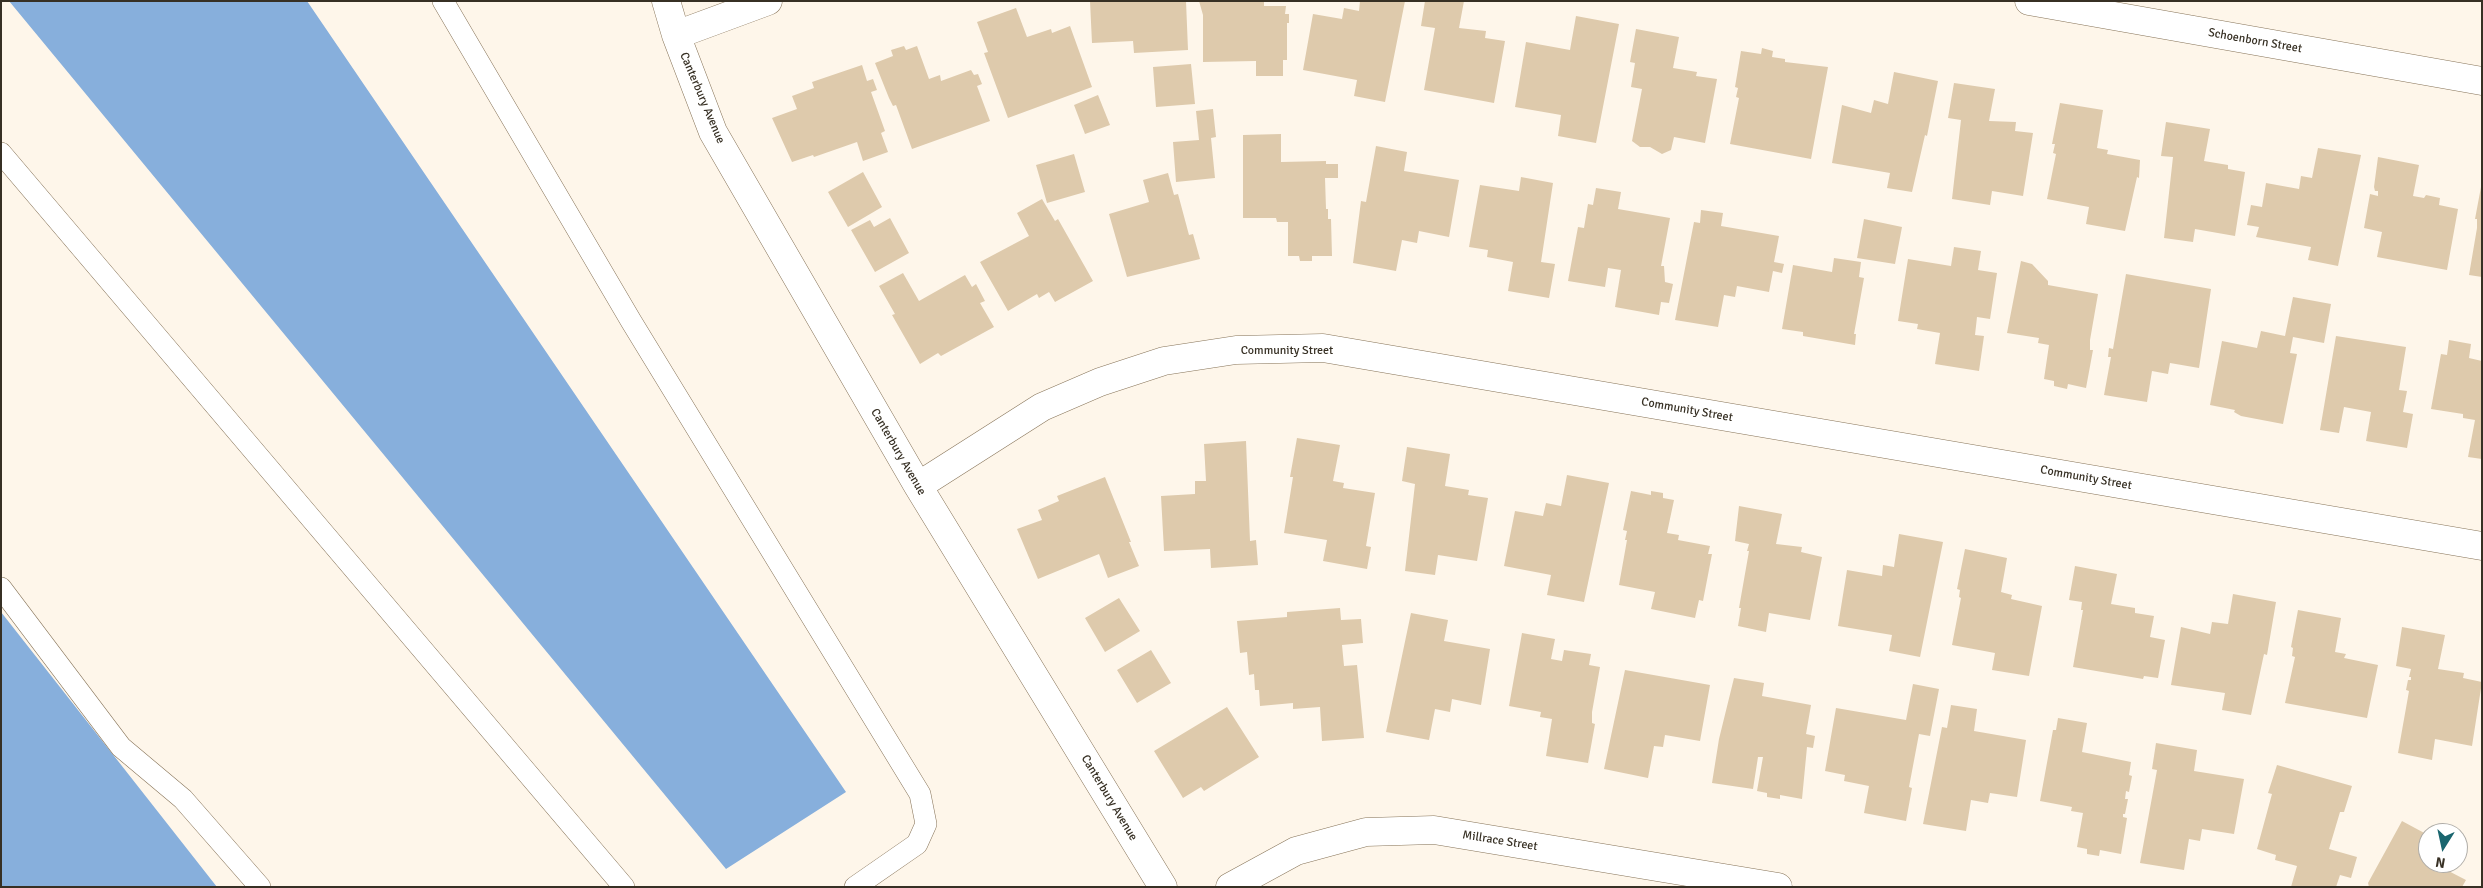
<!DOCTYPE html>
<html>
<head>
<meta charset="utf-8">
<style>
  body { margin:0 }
  #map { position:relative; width:2483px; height:888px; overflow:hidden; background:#fef6ea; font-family:Signika,sans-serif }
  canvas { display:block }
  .frame { position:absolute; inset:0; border:2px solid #373024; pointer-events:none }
  .north { position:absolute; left:2418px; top:823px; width:50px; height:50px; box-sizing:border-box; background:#fff; border:1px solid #afaca7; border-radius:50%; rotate:190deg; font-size:14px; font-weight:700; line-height:20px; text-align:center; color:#373024 }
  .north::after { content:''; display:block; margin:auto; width:18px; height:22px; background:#1a666f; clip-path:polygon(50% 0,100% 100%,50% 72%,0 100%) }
</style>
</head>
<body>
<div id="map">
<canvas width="2483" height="888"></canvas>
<div class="frame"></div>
<div class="north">N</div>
</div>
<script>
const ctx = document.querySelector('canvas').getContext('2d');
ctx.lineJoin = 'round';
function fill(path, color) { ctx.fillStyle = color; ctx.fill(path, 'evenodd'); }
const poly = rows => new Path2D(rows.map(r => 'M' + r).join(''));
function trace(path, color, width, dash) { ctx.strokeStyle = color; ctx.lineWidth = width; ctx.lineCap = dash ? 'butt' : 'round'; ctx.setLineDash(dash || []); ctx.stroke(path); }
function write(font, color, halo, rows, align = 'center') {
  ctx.font = font + ' Signika,sans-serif'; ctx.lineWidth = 4; ctx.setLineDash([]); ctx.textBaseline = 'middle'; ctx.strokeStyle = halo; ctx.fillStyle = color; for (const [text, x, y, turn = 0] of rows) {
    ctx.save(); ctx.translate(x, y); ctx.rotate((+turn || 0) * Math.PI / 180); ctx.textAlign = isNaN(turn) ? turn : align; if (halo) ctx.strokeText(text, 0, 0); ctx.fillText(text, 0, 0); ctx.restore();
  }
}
fill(poly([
  [9,1,307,1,846,792,726,869],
  [1,612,217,887,1,887]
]), '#87afdc');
fill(poly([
  [1090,1,1186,1,1188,50,1134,53,1133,41,1092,43],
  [1199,1,1264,1,1264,6,1286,6,1285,14,1289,14,1289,23,1287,23,1287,60,1283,60,1283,76,1256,76,1256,61,1203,62,1203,15],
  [1360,1,1405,1,1385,102,1354,96,1357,80,1303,70,1313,14,1342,19,1344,8,1359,11],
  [1425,1,1464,1,1459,28,1486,31,1485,38,1505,41,1494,103,1424,90,1435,28,1421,26],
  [1016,8,1027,37,1051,29,1052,33,1070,26,1092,87,1008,118,984,53,988,52,977,22],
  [1576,16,1619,24,1596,143,1558,136,1561,115,1515,107,1526,42,1570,50],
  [1636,29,1679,37,1673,68,1697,72,1696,76,1717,79,1705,143,1674,137,1671,150,1662,154,1650,147,1640,147,1632,141,1642,89,1631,87,1635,63,1630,62],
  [904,46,906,50,917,46,929,79,940,75,941,81,971,70,974,75,978,74,982,84,977,86,990,121,912,149,896,105,893,106,889,98,875,63,893,56,891,50],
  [1762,48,1773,51,1772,57,1785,59,1785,62,1828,67,1811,159,1730,144,1739,98,1736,97,1738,88,1735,87,1741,51,1761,54],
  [1191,64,1195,104,1156,107,1153,67],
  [862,65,867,81,873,79,877,90,871,92,885,131,881,133,888,152,863,161,857,142,814,157,813,155,792,162,772,118,797,109,792,96,814,88,812,82],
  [1894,72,1938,81,1927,136,1925,135,1912,192,1887,188,1890,173,1832,163,1842,105,1871,113,1874,100,1888,104],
  [1954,83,1995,89,1989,121,2016,122,2015,131,2033,133,2023,196,1992,191,1990,205,1952,199,1961,120,1948,118],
  [1098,95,1110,125,1085,134,1074,105],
  [2060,103,2103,110,2097,148,2108,150,2107,154,2140,160,2139,178,2137,177,2125,231,2086,224,2089,207,2047,199,2056,154,2053,153,2055,144,2052,144],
  [1213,109,1216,137,1211,138,1215,178,1176,182,1173,142,1199,140,1196,111],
  [2166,122,2210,129,2204,161,2228,165,2228,169,2245,172,2235,236,2195,229,2193,242,2164,238,2173,157,2161,156],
  [1281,134,1281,162,1326,161,1326,164,1338,164,1338,178,1325,178,1326,209,1328,209,1328,219,1331,219,1332,256,1312,256,1312,261,1300,261,1299,256,1288,256,1288,222,1277,222,1276,218,1243,218,1243,135],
  [1376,146,1407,152,1404,171,1459,180,1449,237,1419,231,1417,243,1402,240,1396,271,1353,263,1361,201,1366,202],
  [2318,148,2361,155,2338,266,2308,260,2311,247,2256,237,2259,227,2247,225,2251,205,2262,207,2266,183,2299,189,2301,176,2312,178],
  [1074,154,1085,192,1047,203,1036,165],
  [2378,157,2419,165,2413,196,2424,198,2426,195,2440,198,2439,205,2458,209,2447,270,2377,257,2382,232,2364,228,2370,194,2378,196,2378,191,2375,191,2374,187],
  [863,172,882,207,848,227,828,192],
  [1168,173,1174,195,1178,194,1189,235,1193,234,1200,259,1127,277,1109,214,1149,202,1143,180],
  [1521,177,1553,183,1541,262,1555,264,1549,298,1508,291,1513,262,1487,257,1488,250,1469,247,1480,185,1519,191],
  [2481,187,2482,187,2482,277,2469,275,2477,228,2477,219,2475,219],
  [1596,188,1621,192,1618,209,1670,218,1661,266,1664,266,1665,282,1673,284,1669,303,1661,302,1659,315,1615,307,1621,270,1608,268,1605,287,1568,281,1578,227,1584,228,1588,204,1593,205],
  [1042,199,1055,221,1058,219,1093,281,1055,302,1049,292,1039,298,1037,294,1008,311,980,262,1029,236,1017,213],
  [1701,210,1723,213,1721,226,1779,236,1774,262,1784,264,1782,273,1773,271,1769,292,1737,286,1735,297,1724,295,1718,327,1675,320,1694,222,1700,223],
  [890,218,909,253,875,272,851,230,870,220,874,227],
  [1864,219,1902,227,1895,264,1857,258],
  [1954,247,1981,251,1978,270,1997,273,1990,319,1977,317,1975,335,1984,336,1979,371,1935,364,1940,333,1917,329,1918,324,1898,321,1908,259,1951,266],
  [1834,258,1861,262,1859,277,1864,278,1854,334,1856,334,1855,345,1803,336,1803,332,1782,329,1793,265,1832,272],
  [2021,261,2032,264,2048,281,2048,285,2098,294,2090,340,2090,350,2093,350,2086,388,2068,384,2067,389,2054,386,2054,381,2044,379,2049,345,2038,343,2039,338,2007,333],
  [903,273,919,301,965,275,972,287,976,284,985,301,980,303,994,327,941,356,938,353,920,364,892,315,895,314,879,286],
  [2126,274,2211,289,2199,368,2170,363,2168,374,2152,371,2147,402,2104,395,2111,357,2108,357,2109,348,2113,349],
  [2293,297,2331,304,2324,343,2293,337,2290,353,2297,354,2283,424,2241,416,2234,412,2235,410,2210,405,2222,341,2257,348,2261,331,2285,336],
  [2336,336,2406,347,2399,390,2407,391,2403,412,2413,414,2407,448,2366,441,2371,412,2344,407,2339,433,2320,430],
  [2449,340,2471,344,2469,358,2482,361,2482,459,2468,457,2475,420,2463,418,2463,414,2431,409,2441,354,2447,355],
  [1297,438,1340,445,1333,481,1344,483,1343,488,1375,493,1366,546,1371,547,1367,569,1323,561,1327,540,1284,533,1293,477,1290,477],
  [1246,441,1250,541,1256,540,1258,565,1211,568,1210,549,1164,551,1161,496,1195,494,1195,481,1206,481,1204,444],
  [1407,447,1450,454,1445,486,1469,490,1468,495,1488,498,1477,561,1438,555,1435,575,1405,571,1415,484,1402,481],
  [1567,475,1609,483,1584,602,1547,595,1551,575,1504,566,1515,511,1543,516,1546,503,1561,506],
  [1105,477,1131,542,1129,542,1139,566,1108,578,1099,554,1038,579,1017,529,1042,520,1038,510,1059,501,1057,496],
  [1631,491,1651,495,1651,491,1663,493,1663,498,1674,500,1667,533,1679,535,1678,540,1710,546,1708,554,1712,554,1703,601,1699,600,1695,618,1651,609,1655,592,1619,585,1627,540,1625,540,1627,531,1623,530],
  [1739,506,1782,514,1776,544,1802,547,1801,552,1822,557,1810,620,1769,613,1766,632,1738,626,1741,608,1739,608,1749,551,1747,551,1749,544,1735,541],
  [1899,534,1943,542,1920,657,1889,651,1892,635,1838,626,1847,570,1882,576,1883,565,1894,567],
  [1965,549,2007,558,2001,592,2012,595,2011,599,2042,606,2029,676,1992,670,1995,653,1952,645,1961,598,1959,597,1960,590,1957,589],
  [2075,566,2117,574,2111,604,2135,608,2135,613,2154,616,2150,637,2165,640,2158,678,2144,676,2143,679,2073,667,2083,610,2081,610,2082,602,2069,600],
  [2233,594,2276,602,2267,655,2264,654,2251,715,2222,710,2225,693,2171,685,2181,627,2210,634,2212,622,2228,624],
  [1119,598,1140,631,1105,652,1085,618],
  [1340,608,1341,620,1361,619,1363,643,1342,645,1344,666,1357,665,1364,738,1322,741,1320,707,1293,709,1293,703,1260,706,1259,690,1255,690,1254,674,1249,675,1247,652,1240,653,1237,621,1287,617,1287,612],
  [2298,610,2341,618,2335,652,2346,654,2344,658,2378,665,2367,718,2285,703,2295,657,2292,656,2293,648,2291,647],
  [1411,613,1448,620,1444,641,1490,649,1481,705,1452,699,1450,712,1435,709,1429,740,1386,732],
  [2402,627,2445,635,2438,669,2464,673,2463,678,2482,682,2472,746,2435,739,2432,760,2398,753,2409,691,2406,690,2408,680,2411,680,2411,677,2409,677,2411,669,2396,666],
  [1522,633,1555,639,1551,659,1562,661,1564,650,1591,654,1589,665,1600,667,1592,712,1592,723,1595,724,1588,763,1546,756,1552,719,1540,717,1541,712,1509,706],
  [1151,650,1171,683,1137,703,1117,670],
  [1625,670,1710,685,1700,741,1665,735,1663,747,1654,746,1648,778,1604,769],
  [1734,678,1764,683,1762,696,1811,705,1806,734,1815,736,1813,748,1807,747,1802,799,1780,795,1780,799,1767,797,1767,793,1757,791,1763,757,1758,757,1753,789,1712,783,1719,739],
  [1913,684,1939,689,1930,736,1919,734,1909,787,1912,788,1906,821,1864,813,1869,786,1844,781,1845,775,1825,771,1836,708,1906,720],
  [1951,705,1977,709,1974,731,2026,740,2017,797,1990,793,1988,803,1971,800,1966,831,1923,824,1942,727,1947,728],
  [1227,707,1259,757,1204,791,1201,787,1183,798,1154,751],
  [2058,718,2087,723,2082,752,2131,762,2129,775,2132,776,2129,792,2126,791,2125,799,2128,799,2125,814,2123,814,2123,817,2127,818,2121,854,2100,850,2099,856,2087,854,2087,849,2077,847,2083,813,2071,811,2072,807,2040,801,2053,730,2056,730],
  [2156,743,2197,750,2194,771,2244,779,2234,834,2202,829,2200,841,2189,839,2184,870,2140,863,2157,770,2152,769],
  [2277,765,2352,786,2344,812,2340,812,2329,849,2357,857,2351,878,2340,875,2336,887,2291,887,2297,866,2275,860,2276,855,2257,849,2272,794,2268,793],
  [2402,821,2428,835,2419,855,2428,860,2428,863,2433,863,2466,880,2462,887,2369,887,2368,883]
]), '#decaac');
const service = poly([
  [443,1,631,321,920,794,926,824,917,844,855,887],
  [1,153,624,887],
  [1,588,121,747,183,799,260,887]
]);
const minor = poly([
  [666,1,676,35,713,132,918,486,1163,887],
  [2029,1,2482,81],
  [676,35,768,1],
  [918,486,1042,407,1100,382,1164,361,1236,350,1323,348,2482,546],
  [1230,887,1296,851,1366,832,1434,830,1778,887]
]);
trace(service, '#877459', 22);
trace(minor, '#877459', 29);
trace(service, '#fff', 21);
trace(minor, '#fff', 28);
write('12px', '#373024', '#fff', [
  ["Schoenborn Street",2255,41,10],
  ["Canterbury Avenue",702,98,67],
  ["Community Street",1287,351],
  ["Community Street",1687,410,10],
  ["Canterbury Avenue",898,452,60],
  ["Community Street",2086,478,10],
  ["Canterbury Avenue",1109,798,59],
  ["Millrace Street",1500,841,9]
]);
</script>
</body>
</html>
